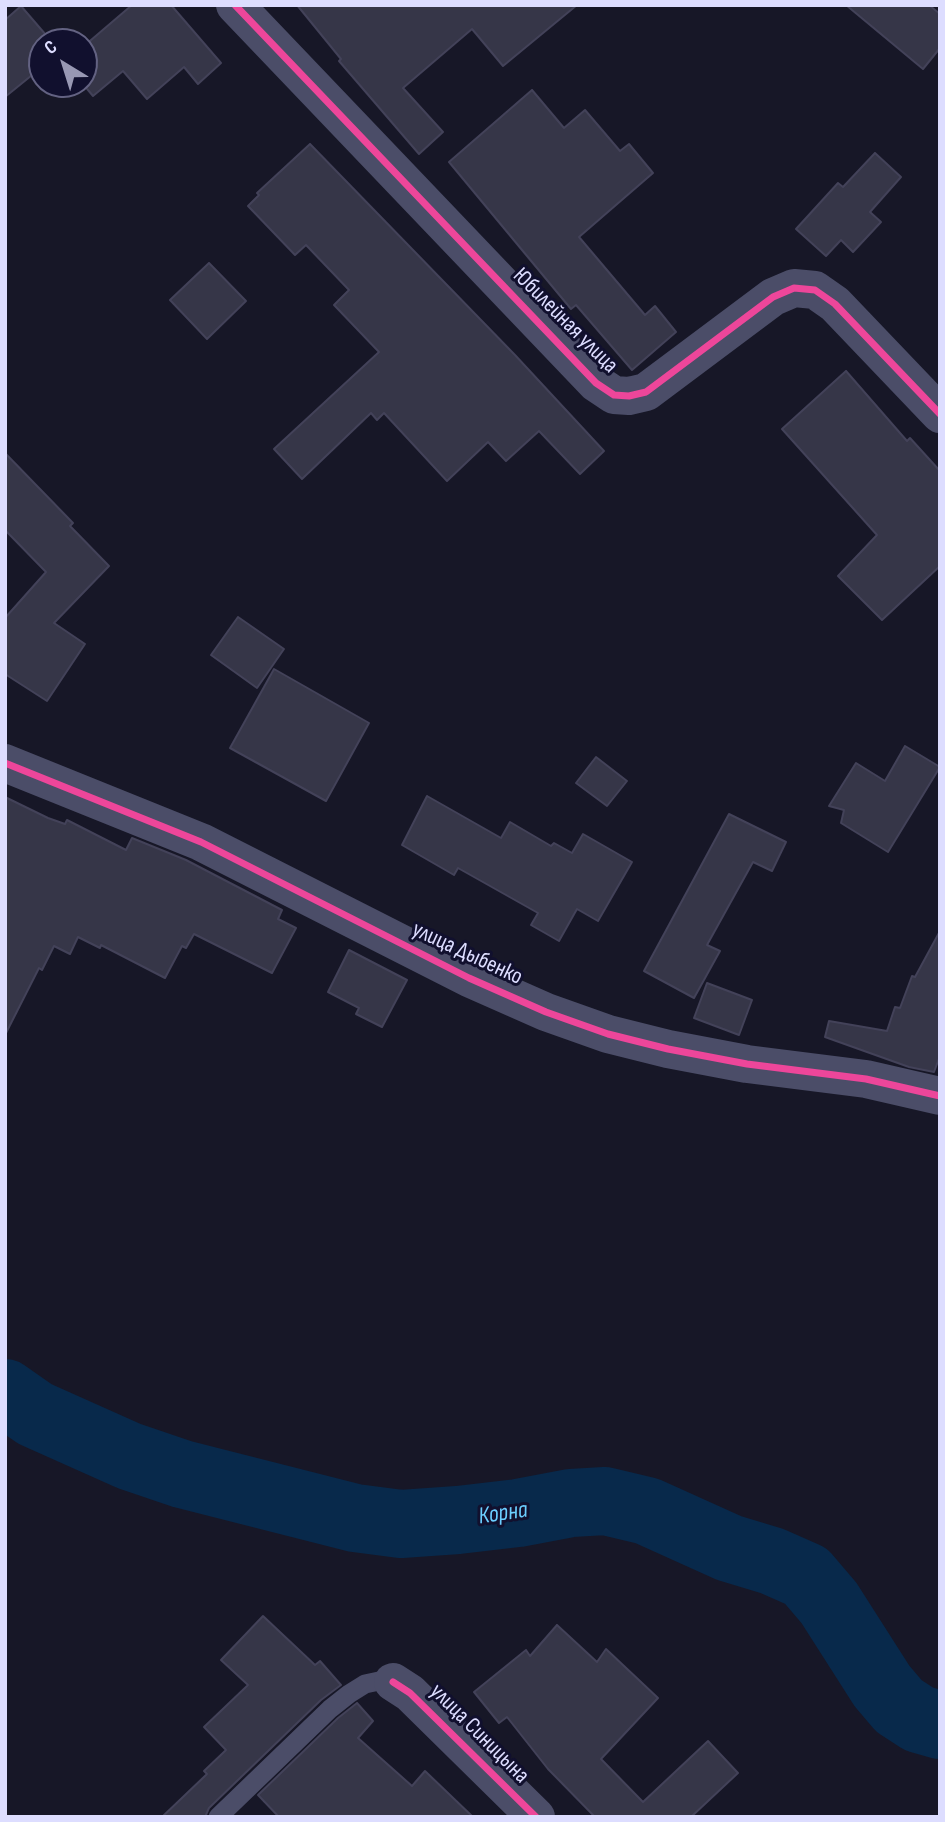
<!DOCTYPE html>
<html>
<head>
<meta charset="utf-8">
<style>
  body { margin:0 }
  #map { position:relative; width:945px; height:1822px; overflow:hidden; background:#171727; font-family:"Sofia Sans Condensed",sans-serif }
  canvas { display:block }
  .frame { position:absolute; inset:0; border:7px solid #ddf; pointer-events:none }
  .north { position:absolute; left:28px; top:28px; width:70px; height:70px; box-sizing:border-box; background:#11102e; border:2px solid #636282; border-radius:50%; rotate:322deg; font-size:19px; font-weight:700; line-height:28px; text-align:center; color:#ddf }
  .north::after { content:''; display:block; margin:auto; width:24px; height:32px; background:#9898b3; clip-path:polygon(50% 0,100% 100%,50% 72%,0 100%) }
</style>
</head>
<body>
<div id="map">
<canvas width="945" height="1822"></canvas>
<div class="frame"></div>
<div class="north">С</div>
</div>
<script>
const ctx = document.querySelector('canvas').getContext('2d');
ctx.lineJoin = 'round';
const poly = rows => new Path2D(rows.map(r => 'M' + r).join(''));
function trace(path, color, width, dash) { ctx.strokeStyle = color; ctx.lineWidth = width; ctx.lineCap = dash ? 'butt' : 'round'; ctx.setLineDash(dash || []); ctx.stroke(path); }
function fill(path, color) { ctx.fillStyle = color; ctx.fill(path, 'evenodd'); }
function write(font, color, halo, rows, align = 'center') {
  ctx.font = font + ' "Sofia Sans Condensed",sans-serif'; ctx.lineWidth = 6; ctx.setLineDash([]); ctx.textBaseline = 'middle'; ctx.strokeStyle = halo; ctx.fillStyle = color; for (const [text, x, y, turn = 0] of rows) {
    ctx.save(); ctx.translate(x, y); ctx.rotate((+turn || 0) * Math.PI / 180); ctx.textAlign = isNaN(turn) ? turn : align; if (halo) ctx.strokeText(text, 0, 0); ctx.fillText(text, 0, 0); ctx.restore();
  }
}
trace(poly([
  [5,1393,35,1414,129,1456,182,1474,355,1518,401,1524,458,1520,518,1513,571,1503,605,1501,647,1511,729,1548,772,1561,806,1576,829,1603,882,1686,899,1706,919,1719,940,1725]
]), '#08294b', 68);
const building = poly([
  [132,5,171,5,221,63,198,84,184,67,147,99,123,71,93,96,83,84,84,46,132,5],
  [297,5,577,5,503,66,472,29,403,88,443,132,419,154,339,61,341,59,297,5],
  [846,5,929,5,940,14,940,48,923,69,846,5],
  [21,6,52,42,42,42,42,67,5,97,5,20,21,6],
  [532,90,564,128,585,110,620,151,629,144,653,173,579,237,645,315,655,306,676,332,632,370,576,305,571,309,449,162,532,90],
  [310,144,515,355,604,451,580,474,539,431,506,461,488,442,447,481,384,413,377,420,371,413,302,479,274,449,379,352,334,305,349,290,306,245,295,255,248,206,259,195,257,193,310,144],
  [875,153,901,177,870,212,881,222,853,252,841,240,826,256,796,229,838,183,843,187,875,153],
  [209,263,246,301,207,339,170,300,209,263],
  [846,371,907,441,910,438,940,471,940,566,882,620,838,576,877,535,782,429,846,371],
  [5,453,73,523,70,526,109,566,54,623,85,644,47,701,5,674,5,618,46,572,5,530,5,453],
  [238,617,284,649,257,688,211,655,238,617],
  [274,669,369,723,326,801,230,748,274,669],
  [905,746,940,767,888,852,841,823,844,810,829,806,856,763,885,781,905,746],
  [596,757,627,781,607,806,576,783,596,757],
  [427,796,501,838,510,822,551,846,554,843,572,853,583,834,632,862,598,921,577,909,559,941,531,925,538,913,458,868,454,875,402,845,427,796],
  [5,797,48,818,65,824,67,820,126,850,132,838,186,860,282,910,278,919,296,928,272,973,194,934,186,948,182,946,165,978,101,945,100,948,78,937,70,954,54,946,42,970,39,968,5,1035,5,797],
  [729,814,786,842,772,871,753,862,707,945,720,951,694,998,644,971,729,814],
  [940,931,940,1056,934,1072,909,1067,825,1037,829,1021,887,1031,895,1007,900,1008,912,976,915,977,940,931],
  [349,950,407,980,382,1027,356,1014,359,1008,328,992,349,950],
  [707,983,752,1000,739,1035,694,1018,707,983],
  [263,1616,315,1665,320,1661,341,1685,321,1700,209,1808,205,1817,162,1817,207,1774,204,1771,226,1750,204,1727,248,1685,221,1660,263,1616],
  [557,1625,597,1662,606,1649,658,1698,601,1759,643,1802,708,1741,738,1773,691,1817,595,1817,548,1769,507,1717,499,1723,474,1692,526,1650,530,1656,557,1625],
  [357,1703,373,1721,358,1738,412,1786,425,1771,473,1817,279,1817,258,1795,338,1718,357,1703]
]);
fill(building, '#363648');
trace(building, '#434259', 2);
trace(poly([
  [218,1817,330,1709,349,1694,365,1684,379,1681,393,1682]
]), '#4b4d68', 19);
trace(poly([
  [235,5,596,383,614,395,629,396,646,392,773,297,794,288,815,290,835,304,940,414],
  [5,763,201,842,469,978,546,1012,608,1034,668,1049,747,1064,866,1079,940,1096],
  [393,1682,410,1693,536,1817]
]), '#4b4d68', 38);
trace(poly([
  [235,5,596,383,614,395,629,396,646,392,773,297,794,288,815,290,835,304,940,414],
  [5,763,201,842,469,978,546,1012,608,1034,668,1049,747,1064,866,1079,940,1096],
  [393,1682,410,1693,536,1817]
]), '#ed469a', 7);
write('23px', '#ddf', '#11102e', [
  ["Юбилейная улица",565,321,45],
  ["улица Дыбенко",467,954,25],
  ["улица Синицына",479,1734,45]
]);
write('italic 24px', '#6bceff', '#11102e', [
  ["Корна",503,1514,-8]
]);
</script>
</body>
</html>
